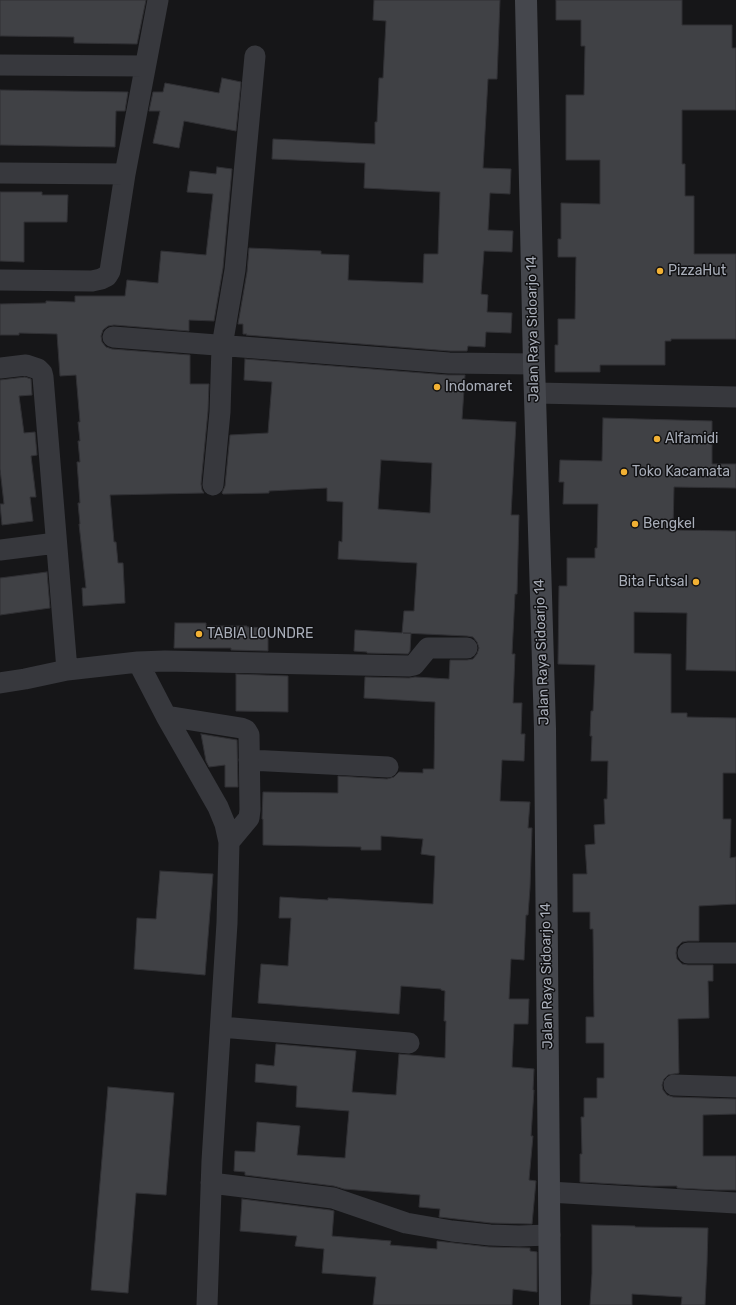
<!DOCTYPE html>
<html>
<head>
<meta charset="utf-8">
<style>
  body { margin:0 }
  canvas { display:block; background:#161618 }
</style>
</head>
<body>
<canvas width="736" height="1305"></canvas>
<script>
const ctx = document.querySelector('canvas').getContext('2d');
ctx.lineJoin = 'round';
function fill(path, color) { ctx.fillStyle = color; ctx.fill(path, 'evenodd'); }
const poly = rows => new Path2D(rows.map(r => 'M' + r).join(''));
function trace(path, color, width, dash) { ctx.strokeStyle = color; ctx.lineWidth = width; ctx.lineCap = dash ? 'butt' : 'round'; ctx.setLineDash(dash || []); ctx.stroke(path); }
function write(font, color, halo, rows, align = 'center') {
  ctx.font = font + ' Rubik,sans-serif'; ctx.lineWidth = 3; ctx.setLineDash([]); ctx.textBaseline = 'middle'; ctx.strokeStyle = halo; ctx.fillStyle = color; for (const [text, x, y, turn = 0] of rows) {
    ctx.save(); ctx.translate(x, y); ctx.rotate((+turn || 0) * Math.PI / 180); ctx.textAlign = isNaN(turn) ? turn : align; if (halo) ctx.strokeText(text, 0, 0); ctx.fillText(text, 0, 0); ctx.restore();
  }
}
const building = poly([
  [0,0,146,0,137,44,74,43,74,37,0,36,0,0],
  [374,0,500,0,497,79,488,79,483,168,511,169,510,194,490,193,488,230,513,231,512,252,484,251,481,294,488,295,487,312,512,313,511,333,486,332,485,347,468,346,467,351,450,351,246,335,247,334,243,334,243,324,238,324,247,272,249,248,321,251,321,254,349,255,348,280,423,283,424,254,438,254,440,192,364,188,365,163,272,159,273,139,375,144,375,122,377,122,379,78,383,78,386,21,373,20,374,0],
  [556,0,682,0,682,25,732,25,732,48,736,48,736,110,682,110,682,164,685,164,685,196,694,196,694,254,736,254,736,339,671,339,671,341,665,341,665,365,600,365,600,372,555,372,555,345,558,345,558,319,575,319,576,257,558,257,558,239,561,239,561,203,600,204,600,160,566,160,566,95,584,95,585,46,581,46,581,20,556,20,556,0],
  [222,78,241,82,236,131,184,121,179,148,153,143,160,111,149,111,153,92,163,92,165,83,219,93,222,78],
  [0,90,128,92,125,111,116,111,115,147,0,145,0,90],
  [217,167,232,169,223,268,214,321,189,320,189,331,114,325,108,326,103,330,101,336,102,342,106,347,112,349,190,355,190,384,209,384,208,411,201,484,202,490,204,493,110,495,114,542,116,542,118,563,123,563,125,603,83,606,82,588,86,588,79,524,80,524,78,503,80,503,77,462,80,462,78,441,80,441,78,422,80,422,76,375,60,376,57,334,19,333,19,335,0,335,0,304,46,303,46,301,75,302,75,296,125,296,127,280,158,283,161,251,206,255,213,194,187,192,190,171,216,174,217,167],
  [0,192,42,192,42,195,68,195,67,222,24,222,24,262,0,261,0,192],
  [245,359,448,375,465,375,462,419,516,422,511,515,519,515,517,594,515,594,512,654,515,654,513,703,522,703,521,734,525,734,524,761,502,760,500,801,530,802,528,828,532,828,530,888,528,915,526,915,524,960,511,959,509,999,529,999,528,1024,514,1024,512,1067,534,1069,533,1090,534,1090,531,1136,533,1136,529,1180,536,1181,532,1224,491,1223,439,1217,440,1209,419,1207,420,1195,344,1189,334,1186,245,1175,245,1172,234,1171,235,1151,255,1152,257,1122,300,1126,297,1155,345,1158,349,1111,296,1107,297,1086,255,1082,256,1064,274,1066,276,1044,356,1051,352,1092,396,1095,399,1054,445,1058,446,1021,444,1021,445,991,441,990,441,989,401,986,399,1014,258,1003,261,964,288,966,291,918,279,918,280,897,328,900,328,898,433,904,435,856,421,854,423,839,381,836,381,850,361,850,361,847,263,845,263,819,262,819,263,792,338,793,338,776,387,779,394,777,399,772,423,773,423,769,434,769,435,702,364,698,365,677,409,678,415,677,449,679,450,660,467,660,473,659,477,654,479,648,477,642,473,637,467,636,403,633,411,633,410,651,408,654,367,653,367,652,354,651,355,630,402,633,404,611,414,611,417,563,338,559,339,541,342,542,343,502,327,501,327,488,269,491,269,493,223,494,222,493,225,486,230,435,268,433,272,382,244,380,245,359],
  [381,460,432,463,430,513,378,509,381,460],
  [25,377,31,379,32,395,19,396,24,433,35,432,37,455,31,456,36,497,30,497,33,521,2,525,0,504,4,504,0,469,0,380,25,377],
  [603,418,712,421,712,464,736,464,736,488,674,487,673,530,736,531,736,671,686,670,687,613,634,612,634,653,671,654,671,713,687,713,687,717,736,718,736,773,723,773,723,819,731,819,730,858,736,857,736,904,699,906,699,941,688,941,682,942,677,947,676,953,677,959,682,964,688,965,713,965,713,981,708,981,709,1018,678,1019,679,1073,668,1075,664,1079,662,1085,663,1090,667,1095,673,1097,736,1099,736,1114,703,1115,703,1156,736,1156,736,1190,716,1190,677,1188,677,1186,651,1186,580,1182,580,1154,582,1154,581,1117,584,1117,584,1098,597,1098,597,1078,604,1078,604,1043,586,1043,586,1017,594,1017,593,929,590,929,590,912,573,912,573,874,587,874,585,845,595,844,594,825,605,824,604,799,607,799,608,761,591,761,592,736,590,736,591,711,593,711,595,665,558,664,559,586,567,586,567,558,595,558,595,548,597,548,598,504,563,504,564,482,559,482,560,460,602,461,603,418],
  [47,572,50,608,0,615,0,578,47,572],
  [175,623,206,623,206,626,247,626,247,627,268,628,268,651,231,650,231,648,174,648,175,623],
  [236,674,288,676,288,712,236,711,236,674],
  [201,734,237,740,238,787,225,787,225,765,209,767,206,761,201,734],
  [160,871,213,874,205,975,134,969,137,918,156,919,160,871],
  [108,1087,174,1093,166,1195,136,1193,128,1293,91,1290,108,1087],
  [242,1199,330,1210,334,1211,332,1236,391,1241,390,1245,437,1249,437,1241,489,1247,530,1248,530,1251,537,1252,537,1292,513,1289,512,1305,373,1305,376,1277,322,1273,324,1249,295,1246,297,1236,240,1231,242,1199],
  [592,1225,635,1226,635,1227,708,1228,707,1264,705,1305,681,1305,682,1297,632,1294,632,1305,590,1305,592,1273,592,1225]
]);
fill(building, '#404145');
trace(building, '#303034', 1);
trace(poly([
  [0,65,145,66],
  [0,173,125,174],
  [0,280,92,281,101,279,107,276,110,271,125,174,158,0],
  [113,337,449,363,534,364],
  [0,368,26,365,38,369,42,373,43,377,67,670],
  [535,393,736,397],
  [213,485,220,412,222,346,235,270,255,56],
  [0,550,56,543],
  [138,662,165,661,409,666,414,665,428,648,467,648],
  [0,683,25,679,67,670,138,662,166,716,218,807,225,824,229,842,227,923,212,1161,207,1305],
  [166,716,241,728,246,730,249,735,250,810,249,818,229,842],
  [249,760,388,767],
  [688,953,736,953],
  [221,1027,409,1043],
  [674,1085,736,1087],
  [211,1183,333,1198,406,1223,452,1231,490,1235,519,1236,550,1235],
  [549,1192,736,1203]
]), '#37383d', 21);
trace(poly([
  [526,0,534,364,545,729,550,1305]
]), '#45474d', 22);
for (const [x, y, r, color] of [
  [660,271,4,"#f2b134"],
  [437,387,4,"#f2b134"],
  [657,439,4,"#f2b134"],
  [624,472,4,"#f2b134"],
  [635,524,4,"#f2b134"],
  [696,582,4,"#f2b134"],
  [199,634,4,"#f2b134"]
]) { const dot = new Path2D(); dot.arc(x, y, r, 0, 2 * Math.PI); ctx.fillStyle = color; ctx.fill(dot); trace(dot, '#111113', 1.5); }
write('14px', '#a8adb8', '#111113', [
  ["PizzaHut",668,271],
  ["Indomaret",445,387],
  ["Alfamidi",665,439],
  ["Toko Kacamata",632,472],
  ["Bengkel",643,524],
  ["Bita Futsal",688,582,"right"],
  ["TABIA LOUNDRE",207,634]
], 'left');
write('14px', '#a8adb8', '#111113', [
  ["Jalan Raya Sidoarjo 14",533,329,-91],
  ["Jalan Raya Sidoarjo 14",542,652,-92],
  ["Jalan Raya Sidoarjo 14",547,976,-91]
]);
</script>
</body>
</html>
